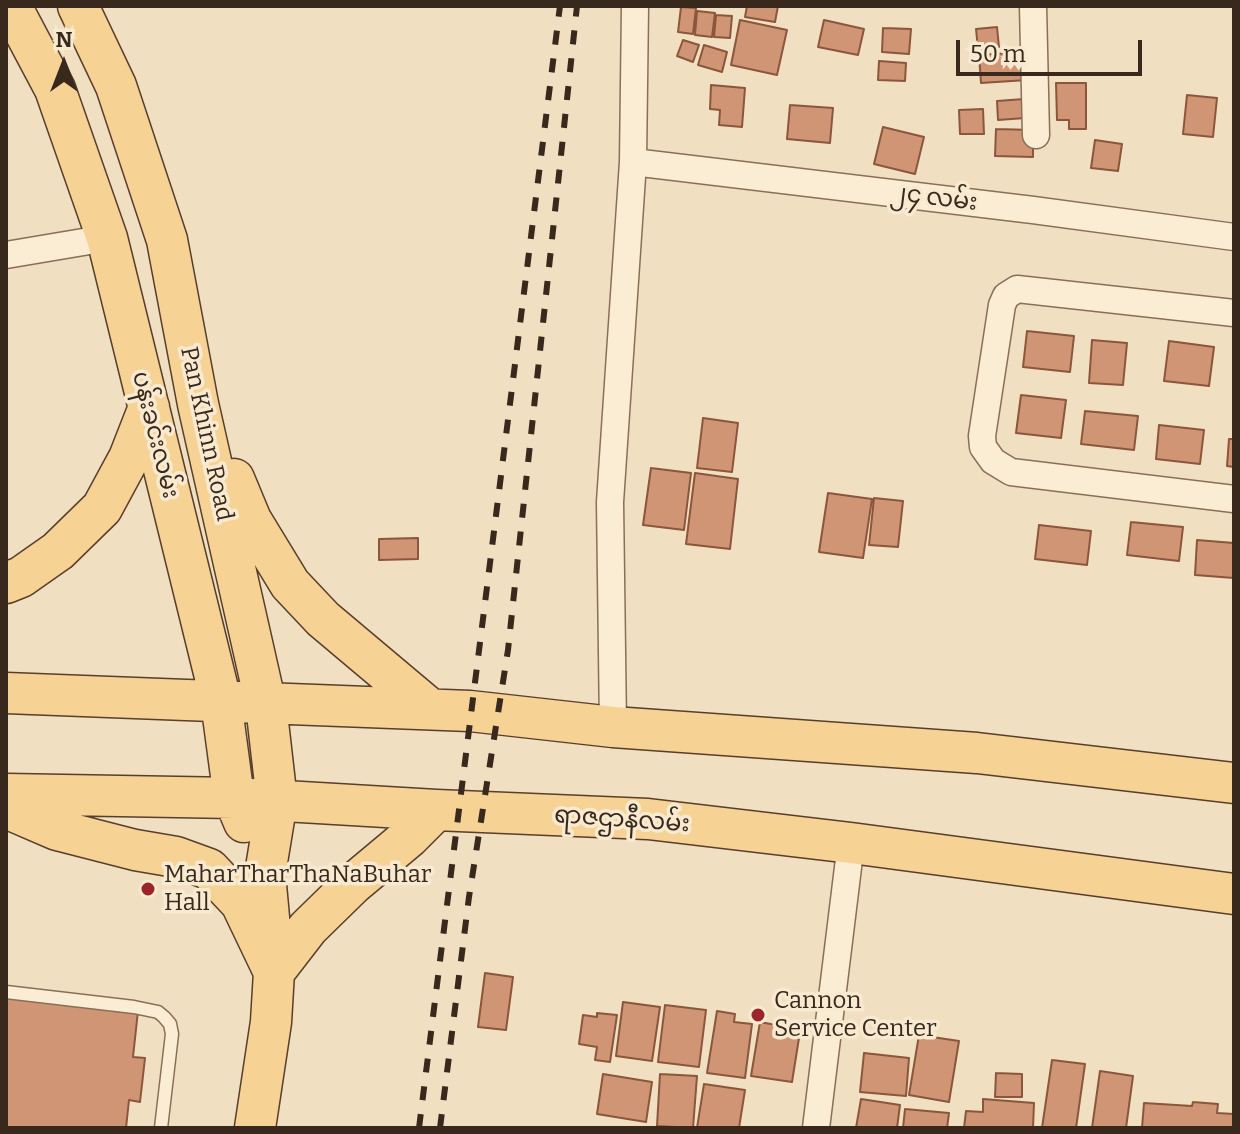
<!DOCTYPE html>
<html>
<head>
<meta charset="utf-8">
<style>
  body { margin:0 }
  #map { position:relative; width:1240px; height:1134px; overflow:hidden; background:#f0dfc0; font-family:Bitter,serif }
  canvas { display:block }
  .frame { position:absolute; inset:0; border:8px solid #39281c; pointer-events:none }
  .north { position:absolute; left:24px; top:24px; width:80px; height:80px; -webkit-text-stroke:6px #f7ead0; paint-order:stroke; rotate:0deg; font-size:22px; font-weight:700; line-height:32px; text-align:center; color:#39281c }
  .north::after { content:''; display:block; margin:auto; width:28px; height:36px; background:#39281c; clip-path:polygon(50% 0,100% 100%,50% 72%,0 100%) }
  .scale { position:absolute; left:956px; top:40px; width:186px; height:36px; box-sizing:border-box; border:4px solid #39281c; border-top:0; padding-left:10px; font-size:24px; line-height:28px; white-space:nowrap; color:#39281c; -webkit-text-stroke:6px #f7ead0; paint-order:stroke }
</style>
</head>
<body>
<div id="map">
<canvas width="1240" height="1134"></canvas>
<div class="frame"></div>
<div class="north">N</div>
<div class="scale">50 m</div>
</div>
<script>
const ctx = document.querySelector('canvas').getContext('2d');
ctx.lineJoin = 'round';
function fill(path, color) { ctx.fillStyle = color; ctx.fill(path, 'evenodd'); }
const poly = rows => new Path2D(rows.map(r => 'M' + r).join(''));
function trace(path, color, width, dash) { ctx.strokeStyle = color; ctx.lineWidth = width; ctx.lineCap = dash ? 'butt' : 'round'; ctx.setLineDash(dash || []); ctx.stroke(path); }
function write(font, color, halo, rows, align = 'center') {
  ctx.font = font + ' Bitter,"Noto Sans Myanmar",serif'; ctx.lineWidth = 7; ctx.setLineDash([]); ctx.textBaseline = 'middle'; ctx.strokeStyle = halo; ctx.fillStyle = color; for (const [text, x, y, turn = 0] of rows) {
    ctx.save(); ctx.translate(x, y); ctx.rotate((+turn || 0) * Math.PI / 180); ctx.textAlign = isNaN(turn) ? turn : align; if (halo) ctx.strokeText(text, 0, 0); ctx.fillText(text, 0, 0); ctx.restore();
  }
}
const building = poly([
  [747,6,778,6,775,22,745,17,747,6],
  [681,7,696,8,693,34,678,32,681,7],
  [697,11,715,13,712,37,695,35,697,11],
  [716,15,732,16,730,38,714,37,716,15],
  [740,20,787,30,777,75,731,65,740,20],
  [824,20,864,29,858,55,818,47,824,20],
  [997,27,999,47,978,49,976,29,997,27],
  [883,28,911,29,909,54,882,52,883,28],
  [683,40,699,45,693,62,677,56,683,40],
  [704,45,727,52,722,72,698,65,704,45],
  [1025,52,1027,80,981,83,979,55,1025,52],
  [879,61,906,63,905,81,878,80,879,61],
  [1056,83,1086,83,1086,129,1069,129,1069,120,1057,120,1056,83],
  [711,85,745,88,742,127,719,125,720,110,710,109,711,85],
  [1187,95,1217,98,1213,137,1183,134,1187,95],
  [1024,99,1025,118,998,120,997,101,1024,99],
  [790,105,833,108,830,143,787,139,790,105],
  [983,109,984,134,960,134,959,110,983,109],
  [883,127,924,137,915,174,874,164,883,127],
  [996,129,1033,130,1033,157,995,156,996,129],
  [1095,140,1122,144,1118,171,1091,168,1095,140],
  [1027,331,1074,336,1070,372,1023,367,1027,331],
  [1092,340,1127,343,1123,385,1089,383,1092,340],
  [1169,341,1214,347,1209,386,1164,381,1169,341],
  [1021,395,1066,400,1061,438,1016,433,1021,395],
  [1085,411,1138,416,1134,450,1081,444,1085,411],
  [703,418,738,423,732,472,697,468,703,418],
  [1159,425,1204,430,1200,464,1156,459,1159,425],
  [1229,439,1234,439,1234,467,1227,466,1229,439],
  [651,468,691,473,684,530,643,525,651,468],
  [695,473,738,479,730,549,686,544,695,473],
  [828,493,872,499,863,558,819,552,828,493],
  [874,498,903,501,898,547,869,545,874,498],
  [1131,522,1183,527,1179,561,1127,555,1131,522],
  [1039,525,1091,531,1087,565,1035,559,1039,525],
  [418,538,418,559,379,560,379,539,418,538],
  [1197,540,1234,543,1234,578,1195,575,1197,540],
  [485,973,513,977,506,1030,478,1027,485,973],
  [6,997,138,1011,133,1057,145,1058,140,1102,129,1100,126,1128,6,1128,6,997],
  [623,1002,660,1007,652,1061,616,1056,623,1002],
  [665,1005,706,1010,699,1067,658,1062,665,1005],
  [717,1011,735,1014,734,1022,752,1024,745,1078,707,1073,717,1011],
  [597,1013,617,1015,610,1062,595,1060,597,1047,579,1044,583,1015,597,1017,597,1013],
  [760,1022,792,1028,790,1036,799,1038,792,1082,751,1076,760,1022],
  [919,1035,959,1041,949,1102,909,1095,919,1035],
  [864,1053,909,1058,906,1096,860,1092,864,1053],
  [1052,1060,1085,1064,1076,1128,1042,1128,1052,1060],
  [1100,1071,1133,1076,1126,1128,1092,1128,1100,1071],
  [996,1073,1022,1074,1022,1097,995,1097,996,1073],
  [603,1074,652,1082,646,1122,597,1114,603,1074],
  [660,1074,697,1076,693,1128,657,1126,660,1074],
  [704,1084,745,1090,739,1128,697,1128,704,1084],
  [861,1099,900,1105,897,1128,856,1128,861,1099],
  [983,1099,1034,1103,1033,1128,964,1128,966,1111,983,1112,983,1099],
  [1193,1102,1218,1104,1217,1113,1234,1114,1234,1128,1142,1128,1144,1103,1192,1106,1193,1102],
  [905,1109,949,1113,947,1128,903,1128,905,1109]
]);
fill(building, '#d09574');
trace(building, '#8b563b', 2);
const lane = poly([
  [6,992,134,1007,158,1012,164,1017,170,1024,172,1034,161,1128]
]);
const street = poly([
  [1033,6,1036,135],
  [633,162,1033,210,1234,237],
  [6,255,107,238],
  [1234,313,1017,289,1006,296,1002,305,982,436,983,447,993,461,1011,472,1234,499],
  [613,727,610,502,633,162,635,6],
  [816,1128,851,843]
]);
const primary = poly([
  [11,6,55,89,107,238,221,701,234,798,244,822],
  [78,6,116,86,167,240,198,404,266,705,277,801,265,874,274,972,271,1022,255,1128],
  [234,479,251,520,290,584,323,619,430,709],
  [6,583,21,577,58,551,102,508,129,458,149,407],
  [6,693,470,711,613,727,977,753,1234,783],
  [6,794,234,798,436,810,648,819,851,843,1234,894],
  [6,808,57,830,135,850,176,857,209,869,241,903,274,972,308,928,353,884,408,838,436,810]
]);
trace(lane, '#8a6f57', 15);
trace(street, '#8a6f57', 29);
trace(primary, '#583e2c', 43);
trace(lane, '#faedd4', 12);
trace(street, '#faedd4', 26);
trace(primary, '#f6d295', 40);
trace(poly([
  [419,1128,560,6],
  [440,1128,469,897,508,650,577,6]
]), '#39281c', 6, [14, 14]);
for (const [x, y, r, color] of [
  [148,889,8,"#9c242c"],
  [758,1015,8,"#9c242c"]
]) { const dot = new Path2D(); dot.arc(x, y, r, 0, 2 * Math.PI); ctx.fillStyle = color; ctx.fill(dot); trace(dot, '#f7ead0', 3); }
write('24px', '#39281c', '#f7ead0', [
  ["၂၄ လမ်း",934,198,7],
  ["Pan Khinn Road",206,434,78],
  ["ပန်းခင်းလမ်း",155,435,76],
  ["ရာဇဌာနီလမ်း",622,820,4]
]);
write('24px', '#39281c', '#f7ead0', [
  ["MaharTharThaNaBuhar",164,875],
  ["Hall",164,903],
  ["Cannon",774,1001],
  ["Service Center",774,1029]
], 'left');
</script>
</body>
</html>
